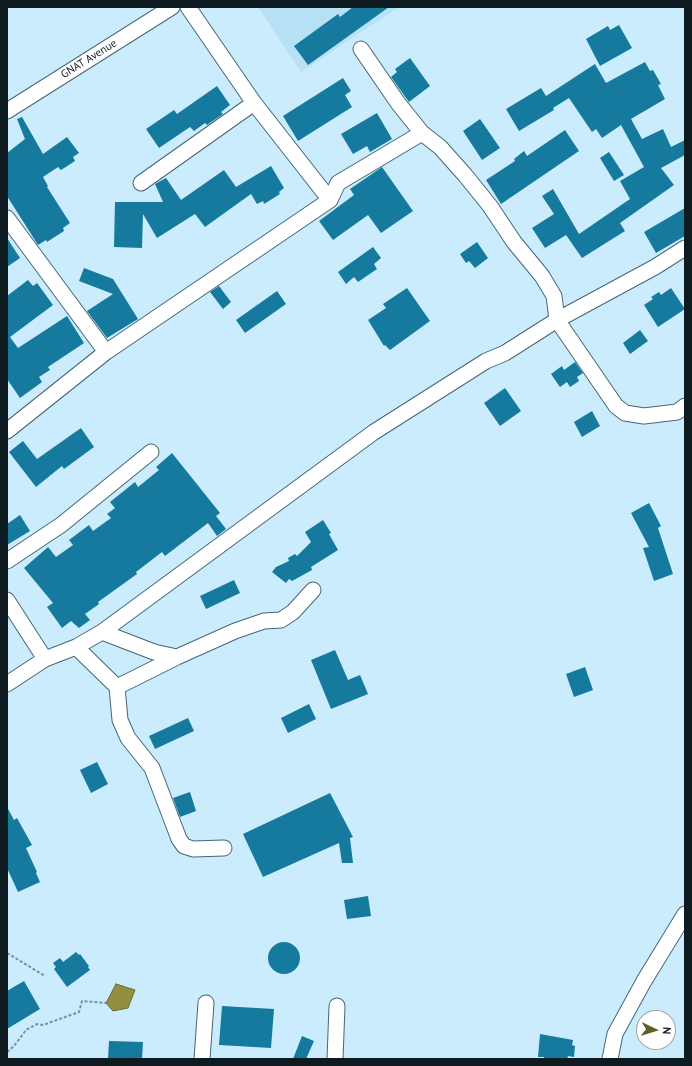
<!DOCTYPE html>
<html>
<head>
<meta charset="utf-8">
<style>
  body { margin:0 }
  #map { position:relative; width:692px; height:1066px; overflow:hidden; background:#caecfd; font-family:"PT Sans",sans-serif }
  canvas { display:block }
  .frame { position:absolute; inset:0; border:8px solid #0d1a1f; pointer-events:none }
  .north { position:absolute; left:636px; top:1010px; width:40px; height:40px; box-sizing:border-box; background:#fff; border:1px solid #9ea3a5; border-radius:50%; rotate:94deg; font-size:11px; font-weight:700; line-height:16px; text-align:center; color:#0d1a1f }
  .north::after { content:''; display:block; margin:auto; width:14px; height:18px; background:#615e2b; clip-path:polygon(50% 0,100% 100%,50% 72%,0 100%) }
</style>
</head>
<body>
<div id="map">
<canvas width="692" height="1066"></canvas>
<div class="frame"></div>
<div class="north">N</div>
</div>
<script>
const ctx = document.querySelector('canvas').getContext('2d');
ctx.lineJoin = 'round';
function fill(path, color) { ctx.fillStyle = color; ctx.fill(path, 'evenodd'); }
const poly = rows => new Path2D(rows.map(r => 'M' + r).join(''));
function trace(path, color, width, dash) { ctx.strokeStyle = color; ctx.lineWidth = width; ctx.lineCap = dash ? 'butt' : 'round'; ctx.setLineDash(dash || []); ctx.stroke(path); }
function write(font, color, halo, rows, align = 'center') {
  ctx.font = font + ' "PT Sans",sans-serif'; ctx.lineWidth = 3.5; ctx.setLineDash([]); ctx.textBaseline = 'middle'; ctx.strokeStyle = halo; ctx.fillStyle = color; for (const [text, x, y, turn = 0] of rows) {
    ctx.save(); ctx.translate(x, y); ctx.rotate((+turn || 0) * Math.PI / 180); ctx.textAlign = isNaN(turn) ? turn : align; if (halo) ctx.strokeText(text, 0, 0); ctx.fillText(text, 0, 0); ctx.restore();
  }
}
fill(poly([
  [258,7,399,7,301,72]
]), '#b7e1f5');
const water = poly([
  [116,984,135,990,128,1008,113,1011,106,1003,116,984]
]);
fill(water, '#938f40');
trace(water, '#6b6c36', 1);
fill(poly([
  [353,7,389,7,308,65,294,46,338,14,340,17],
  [619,25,632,48,600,66,586,39,608,26,610,30],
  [410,58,430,86,409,102,391,77,397,72,395,69],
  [645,62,650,71,653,70,661,84,658,85,665,99,631,119,642,139,663,129,671,147,685,140,685,155,661,168,674,185,620,223,625,231,582,258,566,235,545,248,532,228,554,214,542,196,553,189,579,234,630,199,620,181,644,167,621,125,602,138,596,129,592,132,569,98,553,108,554,110,519,131,506,109,541,88,546,96,595,64,606,83],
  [343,78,351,91,345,95,352,107,298,141,283,116],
  [217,86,230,105,221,112,223,114,207,125,205,123,194,131,190,127,159,148,146,129,174,110,177,114],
  [377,113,392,139,370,152,367,146,353,154,341,134],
  [22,117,43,154,67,137,79,153,73,157,75,161,61,170,58,167,43,177,48,186,47,187,70,223,63,228,64,231,47,242,46,240,38,245,7,196,7,153,25,139,17,119],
  [480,119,500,148,482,160,463,131],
  [565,130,579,151,501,204,486,180,515,161,514,159,524,151,527,156],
  [609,152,624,175,614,181,600,158],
  [271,166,284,188,279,192,280,194,264,204,263,201,257,204,251,194,205,227,195,214,157,238,143,214,142,248,114,247,115,202,163,202,155,184,166,178,181,200,224,170,236,187],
  [382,167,413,211,381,233,368,215,333,240,319,221,354,195,350,189],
  [685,208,685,236,656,253,644,232],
  [7,238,20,258,7,267],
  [477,242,488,258,475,268,469,261,466,263,460,254],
  [373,247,381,258,374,264,377,269,358,282,354,277,346,284,338,272],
  [84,268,113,279,138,319,107,338,87,311,113,294,79,281],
  [28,280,33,286,37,283,53,305,10,337,18,348,67,316,84,343,48,367,50,370,39,377,42,382,20,398,7,379,7,296],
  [219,286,231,302,223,309,210,292],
  [407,288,430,321,390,350,385,345,384,346,368,320,386,308,383,304],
  [671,288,685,309,658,327,644,305,653,299,651,297,659,292,661,295],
  [277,291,286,304,245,333,236,320],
  [640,330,648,341,630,354,623,343],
  [575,362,583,373,577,377,579,381,570,387,567,382,560,387,551,374,562,366,564,370],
  [505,388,521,411,500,426,484,403],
  [592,411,600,426,582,437,574,422],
  [81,428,94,447,64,469,62,466,36,487,9,452,23,441,37,459],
  [172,453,220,513,216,516,226,529,217,536,208,523,165,556,162,552,136,572,137,574,98,602,99,604,85,614,90,620,79,628,71,621,62,628,47,607,53,603,24,568,48,547,56,557,73,545,69,540,89,525,93,531,111,518,107,514,115,508,110,502,135,482,138,487,159,470,156,467],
  [649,503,661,526,658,528,673,574,654,581,643,548,649,547,631,513],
  [20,515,30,531,7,545,7,524],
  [323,520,331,533,329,534,338,550,311,567,312,570,292,581,289,579,286,583,272,572,276,567,289,561,288,558,295,554,297,556,311,542,305,532],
  [234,580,240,593,206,609,200,596],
  [335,650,348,680,360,675,368,694,331,709,311,660],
  [585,667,593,690,574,697,566,674],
  [309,704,316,719,288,733,281,718],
  [188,718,194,731,155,749,149,736],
  [97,762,108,784,91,793,80,770],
  [190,792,196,811,180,817,173,798],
  [330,793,353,837,350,838,353,863,342,863,339,843,263,877,243,834],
  [7,807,14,820,17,818,32,845,26,848,37,872,36,873,40,882,18,892,7,868],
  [368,896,371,916,347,919,344,900],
  '268 958a16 16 0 1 1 32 0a16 16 0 1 1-32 0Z',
  [76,952,79,955,80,954,89,966,88,967,90,970,67,987,54,969,56,967,53,963,60,958,63,962],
  [24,981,40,1009,7,1029,7,991],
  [222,1006,274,1009,271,1048,219,1045],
  [540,1034,573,1040,572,1045,575,1046,574,1057,568,1056,567,1059,544,1059,544,1057,538,1057],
  [302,1036,314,1041,306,1059,293,1059],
  [109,1041,143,1042,142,1059,108,1059]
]), '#157a9e');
const minor = poly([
  [188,7,254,103,330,200],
  [361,49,398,103,422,133,440,147,465,175,490,206,514,242,542,276,554,296,557,320,616,406,625,413,644,416,677,412,685,406],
  [7,111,172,7],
  [141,183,254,103],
  [7,218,106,352],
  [7,431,106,352,330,200,338,183,422,133],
  [7,561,61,525,151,452],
  [7,600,45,659,76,647,102,632,374,432,486,361,505,353,557,320,655,267,685,248],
  [102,632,154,652,177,657],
  [76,647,117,687,177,657,235,631,264,621,281,620,293,612,313,590],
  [7,684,45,659],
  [117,687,120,720,128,738,152,768,179,839,184,846,193,849,224,848],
  [202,1059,206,1003],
  [335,1059,337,1006],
  [610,1059,615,1034,644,981,685,914]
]);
trace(minor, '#476674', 17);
trace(poly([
  [7,953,45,976],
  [7,1052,14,1046,26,1030,37,1024,43,1025,79,1012,82,1001,106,1003]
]), '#78919c', 2, [3, 2]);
trace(minor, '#fff', 15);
write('11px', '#0d1a1f', '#fff', [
  ["GNAT Avenue",89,59,-32]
]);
</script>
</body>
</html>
